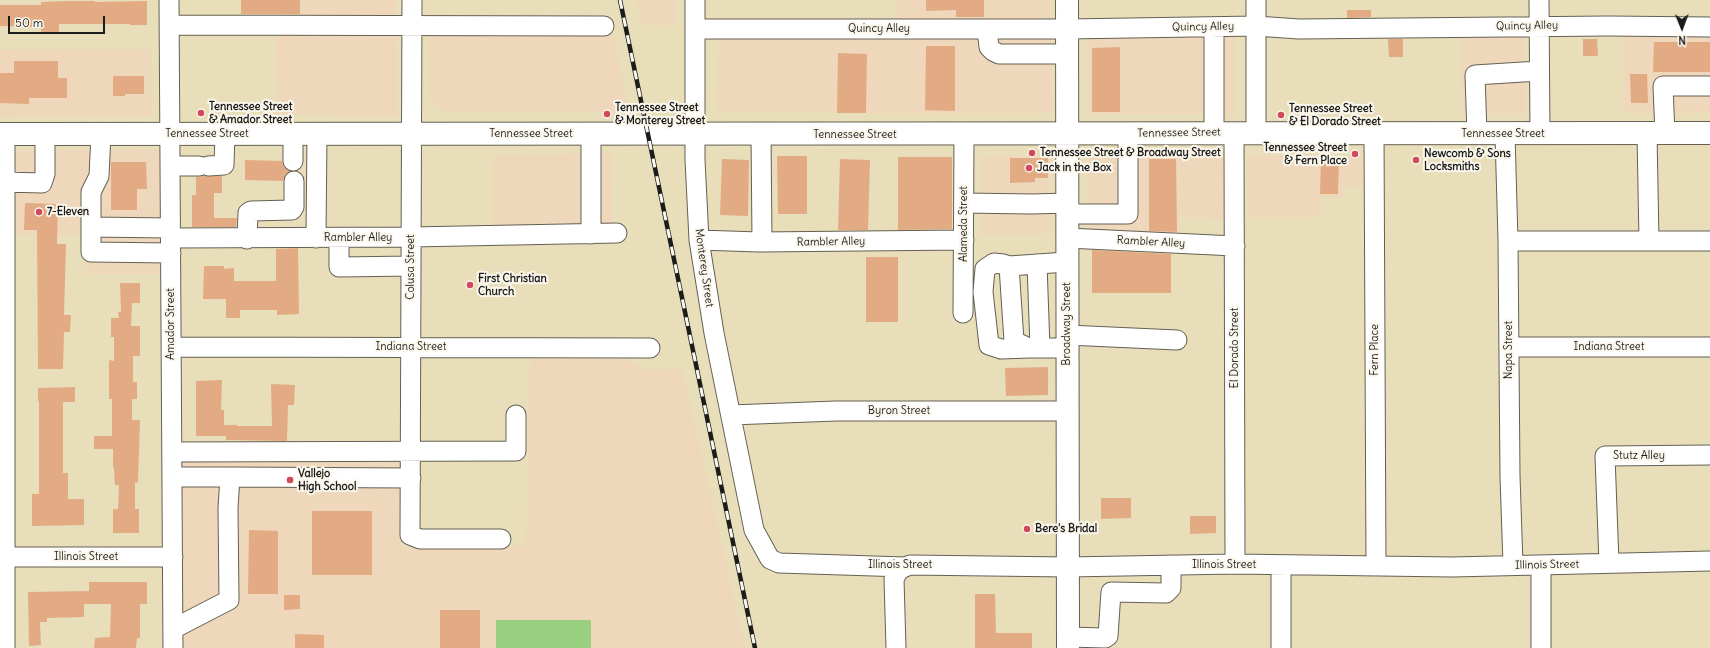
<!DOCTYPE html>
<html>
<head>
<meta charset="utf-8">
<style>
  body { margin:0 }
  #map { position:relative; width:1710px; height:648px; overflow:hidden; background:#e9deba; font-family:Delius,sans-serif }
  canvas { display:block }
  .north { position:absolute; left:1662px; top:8px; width:40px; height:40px; -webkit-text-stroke:3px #fbf7ec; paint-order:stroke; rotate:179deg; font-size:11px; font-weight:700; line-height:16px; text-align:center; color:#1c1c1c }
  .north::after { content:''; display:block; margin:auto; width:14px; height:18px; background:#1c1c1c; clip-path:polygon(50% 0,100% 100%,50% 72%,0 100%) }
  .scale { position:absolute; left:8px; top:16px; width:97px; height:18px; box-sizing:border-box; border:2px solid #1c1c1c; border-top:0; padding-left:5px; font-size:12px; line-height:14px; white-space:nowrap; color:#1c1c1c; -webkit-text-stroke:3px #fbf7ec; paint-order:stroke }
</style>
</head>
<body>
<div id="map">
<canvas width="1710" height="648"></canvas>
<div class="north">N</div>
<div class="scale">50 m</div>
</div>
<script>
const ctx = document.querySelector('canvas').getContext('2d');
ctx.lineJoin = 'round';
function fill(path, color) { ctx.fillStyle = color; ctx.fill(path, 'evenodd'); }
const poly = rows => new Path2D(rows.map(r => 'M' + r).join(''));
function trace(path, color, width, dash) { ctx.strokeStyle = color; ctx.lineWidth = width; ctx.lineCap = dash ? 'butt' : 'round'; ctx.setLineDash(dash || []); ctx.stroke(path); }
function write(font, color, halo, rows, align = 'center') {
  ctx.font = font + ' Delius,sans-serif'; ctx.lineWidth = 4; ctx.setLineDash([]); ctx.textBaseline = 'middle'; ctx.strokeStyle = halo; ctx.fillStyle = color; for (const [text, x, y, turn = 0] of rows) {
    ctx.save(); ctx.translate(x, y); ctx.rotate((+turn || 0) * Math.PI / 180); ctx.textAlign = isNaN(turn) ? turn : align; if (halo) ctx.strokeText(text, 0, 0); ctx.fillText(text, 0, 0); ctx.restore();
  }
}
fill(poly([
  [300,0,396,0,396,23,300,22],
  [637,0,676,0,676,25,642,25],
  [896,0,1050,0,1053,113,866,113,717,111,719,34,897,34],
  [428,31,612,32,630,112,447,112,431,104,429,86],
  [276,33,397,35,398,116,275,114,277,93],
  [1235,34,1235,114,1092,114,1088,112,1088,35],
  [1461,35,1524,35,1526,114,1463,113],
  [1710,35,1710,113,1623,113,1625,36],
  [150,49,151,116,0,117,0,50],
  [162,149,162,274,87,274,86,235,0,235,0,151],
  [611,154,612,231,494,234,493,155],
  [1049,156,1049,225,1046,234,982,235,982,157],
  [1178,156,1224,157,1230,163,1229,219,1179,217,1180,238,1089,236,1089,161,1092,158],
  [1247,156,1362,156,1362,187,1343,187,1343,197,1319,197,1319,217,1248,217],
  [530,359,626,359,649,370,682,368,745,648,183,648,180,454,401,453,401,549,526,545]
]), '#eed7bb');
fill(poly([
  [496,620,591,620,591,648,496,648]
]), '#98cf81');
fill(poly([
  [241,0,300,0,300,14,241,14],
  [926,0,984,0,984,17,956,17,956,10,926,11],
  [68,1,95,1,95,2,147,1,147,25,130,25,130,24,59,24,59,34,41,34,41,27,0,26,0,5,41,5,41,2],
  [1347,10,1371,10,1371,17,1347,18],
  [1388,39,1403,39,1403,57,1389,57],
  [1583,39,1597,39,1598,56,1583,56],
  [1654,42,1710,42,1710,72,1653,72],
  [926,46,955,46,955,111,925,110],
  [1120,47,1120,112,1092,112,1092,48],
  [838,53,867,54,866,113,837,113],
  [14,61,58,61,58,78,67,78,67,98,29,98,29,104,0,103,0,73,14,73],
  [1630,74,1647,74,1648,103,1631,103],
  [113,76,144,76,144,94,125,94,125,96,113,96],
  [777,156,807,156,807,214,778,214],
  [898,157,952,157,952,229,898,230],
  [1010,158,1048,158,1048,178,1035,178,1035,182,1010,183],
  [722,159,749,160,748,216,720,215],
  [840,159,870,160,868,230,838,230],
  [1149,159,1176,159,1177,232,1149,231],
  [1321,159,1339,160,1338,194,1320,194],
  [245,160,282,161,284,167,290,171,285,175,283,181,245,180],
  [111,162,146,162,147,189,137,189,137,210,111,210],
  [203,176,222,176,222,193,214,193,214,218,237,218,236,227,192,227,192,195,196,195,196,177],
  [25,203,58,204,57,244,66,244,64,315,71,315,70,332,64,332,63,369,38,369,37,230,24,230],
  [298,248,299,314,277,315,277,310,240,310,240,318,226,318,226,299,203,299,204,266,224,266,224,269,234,268,234,281,276,281,276,249],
  [1092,250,1171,254,1171,293,1092,293],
  [866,257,898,257,898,322,866,322],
  [120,283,140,283,140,303,132,303,131,326,140,326,140,356,133,356,133,382,137,382,137,399,132,399,132,420,140,420,138,483,135,482,135,509,139,509,139,533,113,533,113,509,118,509,119,485,115,485,114,468,113,468,113,449,94,449,94,436,112,436,112,399,109,399,109,360,114,361,114,337,111,337,111,318,119,318,118,312,121,312],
  [1048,367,1048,395,1006,396,1005,368],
  [222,380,221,410,224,410,224,425,237,425,237,426,272,426,271,384,295,385,294,405,288,405,287,441,226,440,226,436,196,436,196,381],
  [75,387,75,402,63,402,63,473,68,473,68,499,84,499,84,525,32,526,32,494,39,494,39,401,38,401,38,388],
  [1101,498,1131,498,1131,518,1101,519],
  [312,511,372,511,372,575,312,575],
  [1190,516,1216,516,1216,533,1190,534],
  [249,530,278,531,278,594,248,594],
  [89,582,147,582,147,604,140,604,140,638,137,638,136,648,94,648,95,638,110,637,111,604,84,604,84,617,47,618,47,622,40,622,41,645,29,646,28,592,89,591],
  [975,594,995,594,996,633,1032,633,1032,648,975,648],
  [284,595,300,595,300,609,284,610],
  [440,610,480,610,480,648,440,648],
  [295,634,324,635,324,648,295,648]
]), '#e2ab84');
const minor = poly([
  [169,0,173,648],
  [412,0,410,535,420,539,501,539],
  [695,0,695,160,699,240,714,333,754,530,770,559,779,563,905,567,910,565,1068,567,1235,564,1452,567,1710,561],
  [1256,0,1256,133],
  [1539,0,1540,134],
  [169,25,604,26],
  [695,29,1067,29,1256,26,1299,29,1608,26,1710,27],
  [987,29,989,47,993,51,999,54,1067,54],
  [1214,133,1214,27],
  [1234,133,1235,564],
  [1374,133,1376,566],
  [293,134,293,161],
  [761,134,762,242],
  [1477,134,1475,75,1539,71],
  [1505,134,1508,241,1510,476,1513,565],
  [1647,134,1649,241],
  [1665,134,1663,86,1710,86],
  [170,166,199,166],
  [208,166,224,165,225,134],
  [5,182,42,183,45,174,45,134],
  [964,203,1032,204,1067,203],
  [1067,214,1128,214,1128,134],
  [91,227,91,192,99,176,101,134],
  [170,228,91,227,91,252,171,253],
  [591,234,591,134],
  [171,238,411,237,617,233],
  [316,238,317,134],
  [339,238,339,267,411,266],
  [1067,238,1235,246],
  [247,239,248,213,251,211,292,210,294,207,294,181],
  [699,240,759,242,964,240],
  [1508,241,1710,241],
  [1037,264,1040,348],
  [1009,266,1067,262],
  [963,313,964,135],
  [1067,335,1177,340],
  [172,347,650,348],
  [1509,347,1710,347],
  [1029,348,1001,349,989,345,983,292,985,269,994,263,1003,264,1009,266,1014,341,1029,348,1067,348],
  [731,415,836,411,1067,411],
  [172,452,516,451,516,415],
  [172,477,230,477,228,508,229,600,173,629],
  [230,477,411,478],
  [0,557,173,557],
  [1609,563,1605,456,1710,455],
  [1281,565,1281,648],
  [1068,637,1105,638,1108,636,1111,592,1166,593,1171,588,1171,565],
  [5,648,5,134],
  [896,648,894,579,899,570,905,567],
  [1541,648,1541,566]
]);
const major = poly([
  [1067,0,1068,648],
  [0,134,1710,133]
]);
trace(minor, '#646053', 21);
trace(major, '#646053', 24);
trace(minor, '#fff', 19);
trace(major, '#fff', 22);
const rail = poly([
  [620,0,755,648]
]);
trace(rail, '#1c1c1c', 4.5);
trace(rail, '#fbf7ec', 3, [9]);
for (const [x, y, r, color] of [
  [201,113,4,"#d1495b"],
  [607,114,4,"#d1495b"],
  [1281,115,4,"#d1495b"],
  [1032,153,4,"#d1495b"],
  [1355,154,4,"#d1495b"],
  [1416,160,4,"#d1495b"],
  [1029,168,4,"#d1495b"],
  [39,212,4,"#d1495b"],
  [470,285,4,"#d1495b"],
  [290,480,4,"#d1495b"],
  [1027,529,4,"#d1495b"]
]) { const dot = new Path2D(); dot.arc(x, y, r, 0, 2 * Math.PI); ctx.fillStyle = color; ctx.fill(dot); trace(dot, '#fbf7ec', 1.5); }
write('11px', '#1c1c1c', '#fbf7ec', [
  ["Quincy Alley",1527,26,-1],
  ["Quincy Alley",1203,27,-1],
  ["Quincy Alley",879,29],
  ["Tennessee Street",1179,133,-1],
  ["Tennessee Street",207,134],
  ["Tennessee Street",531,134],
  ["Tennessee Street",1503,134],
  ["Tennessee Street",855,135],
  ["Alameda Street",964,224,-90],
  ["Rambler Alley",358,238],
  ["Rambler Alley",831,242,-1],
  ["Rambler Alley",1151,242,3],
  ["Colusa Street",411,267,-90],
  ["Monterey Street",704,268,82],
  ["Amador Street",171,324,-90],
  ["Broadway Street",1067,324,-90],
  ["Indiana Street",411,347],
  ["Indiana Street",1609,347],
  ["El Dorado Street",1235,348,-90],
  ["Fern Place",1375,350,-90],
  ["Napa Street",1509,350,-90],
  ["Byron Street",899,411],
  ["Stutz Alley",1639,456],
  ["Illinois Street",86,557],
  ["Illinois Street",900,565],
  ["Illinois Street",1224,565],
  ["Illinois Street",1547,565,-1]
]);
write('bold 11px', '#1c1c1c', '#fbf7ec', [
  ["Tennessee Street",209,107],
  ["& Amador Street",209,120],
  ["Tennessee Street",615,108],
  ["& Monterey Street",615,121],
  ["Tennessee Street",1289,109],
  ["& El Dorado Street",1289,122],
  ["Tennessee Street",1347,148,"right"],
  ["& Fern Place",1347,161,"right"],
  ["Tennessee Street & Broadway Street",1040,153],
  ["Newcomb & Sons",1424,154],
  ["Locksmiths",1424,167],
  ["Jack in the Box",1037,168],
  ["7-Eleven",47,212],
  ["First Christian",478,279],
  ["Church",478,292],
  ["Vallejo",298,474],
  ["High School",298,487],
  ["Bere's Bridal",1035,529]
], 'left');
</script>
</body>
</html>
